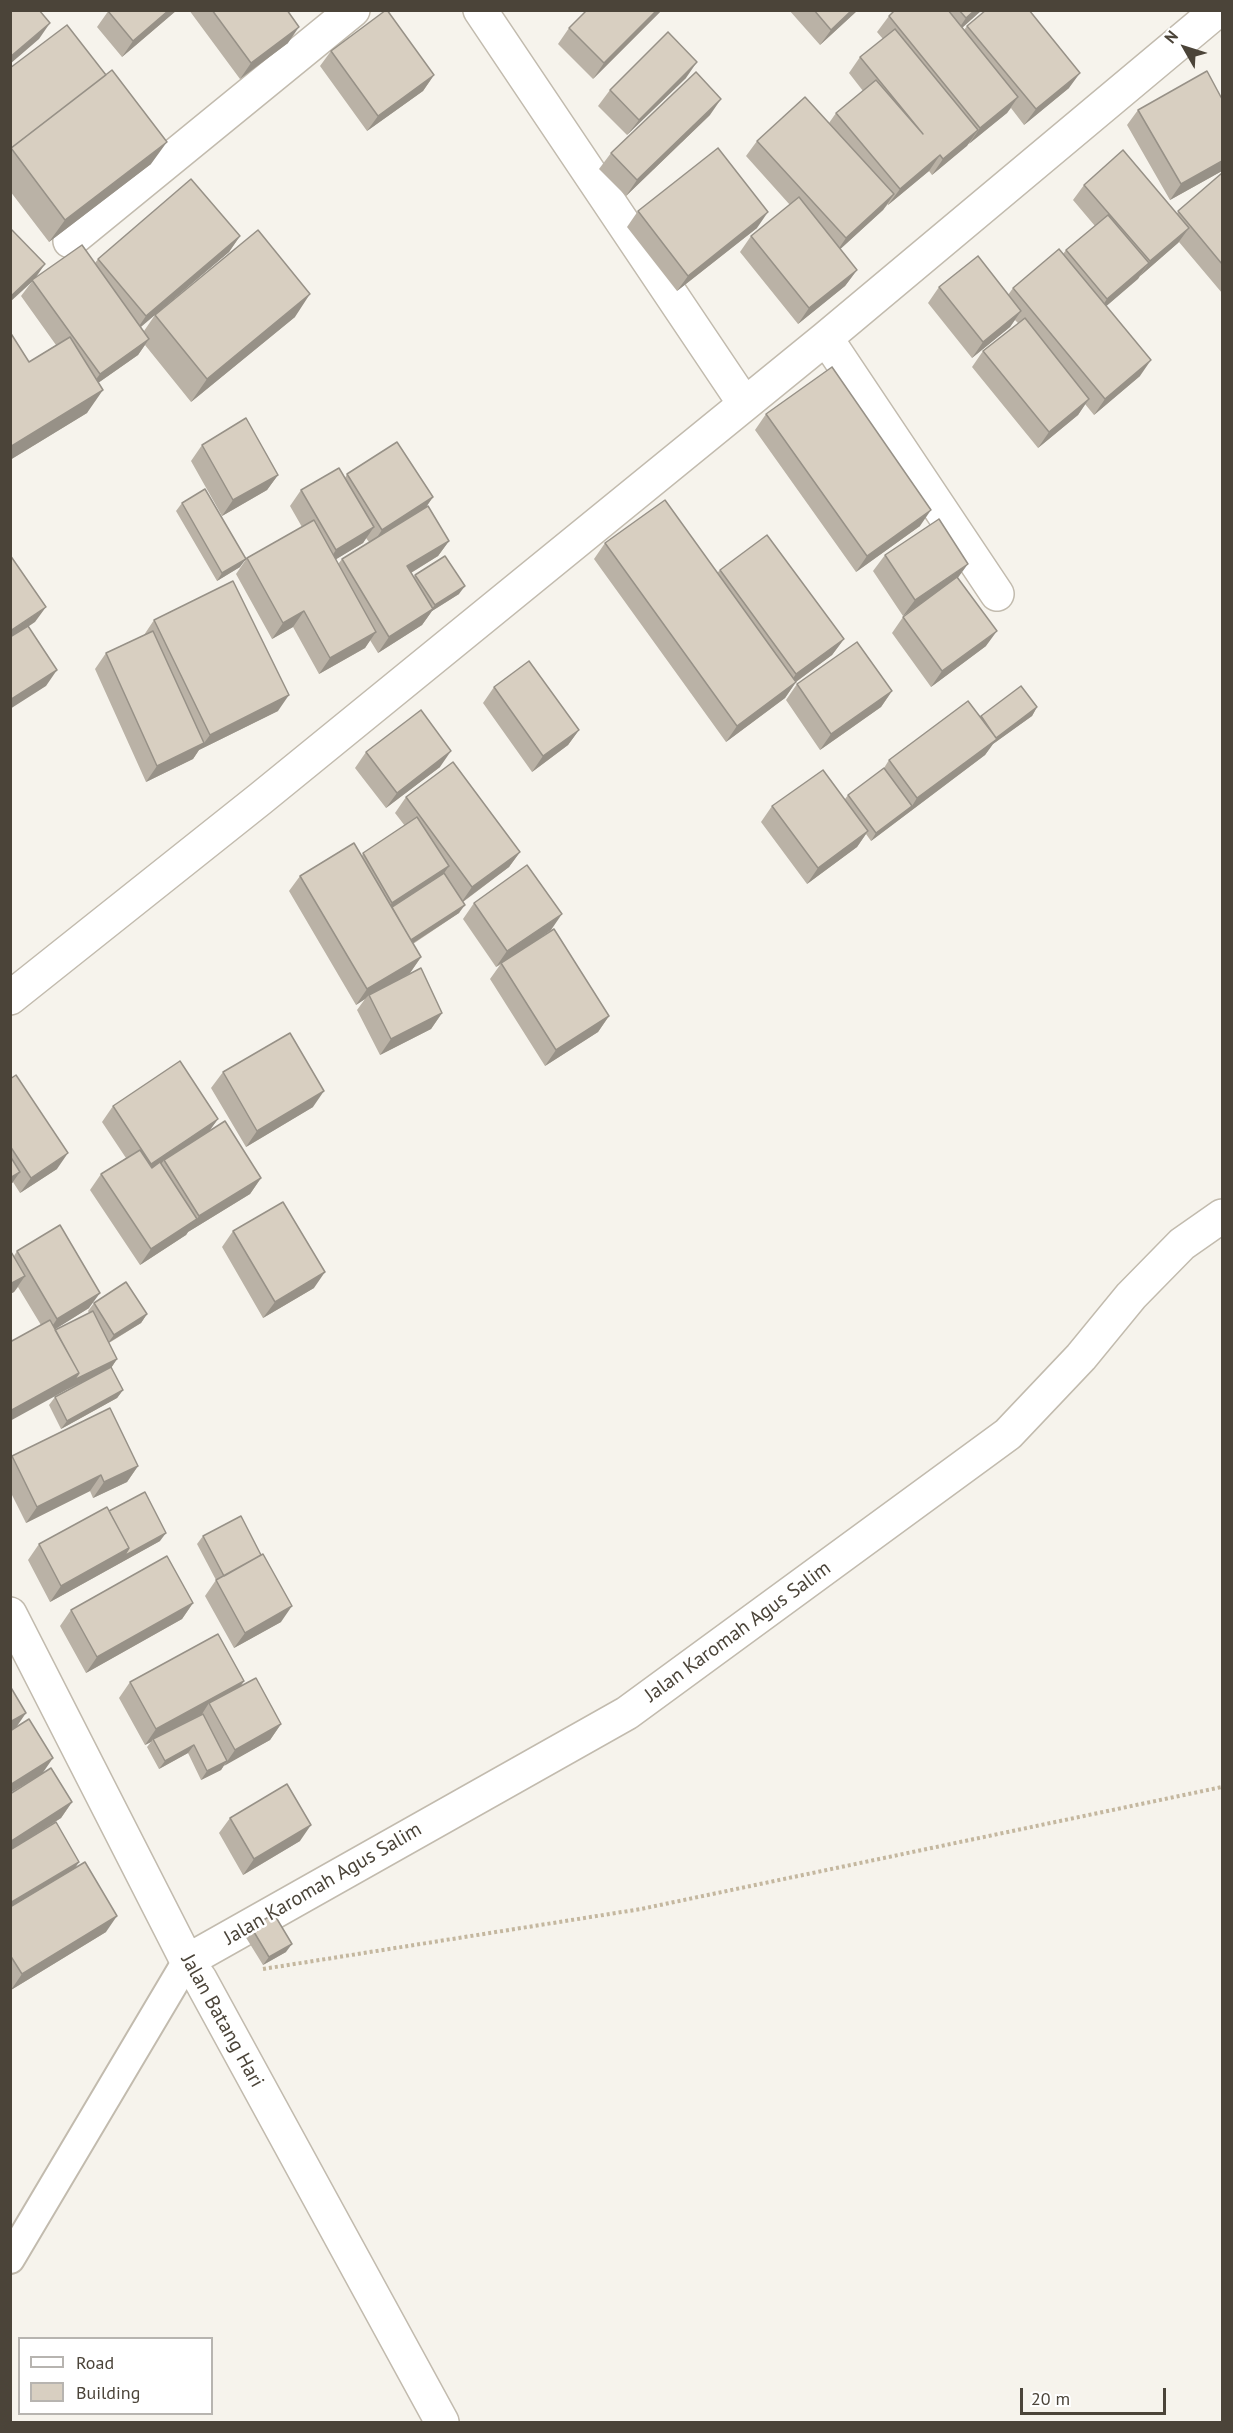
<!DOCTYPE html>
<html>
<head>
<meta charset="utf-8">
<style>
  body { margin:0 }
  #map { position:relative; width:1233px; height:2433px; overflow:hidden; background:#f6f3ec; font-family:"PT Sans",sans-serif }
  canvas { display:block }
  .frame { position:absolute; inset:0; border:12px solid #4b4439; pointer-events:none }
  .legend { position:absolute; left:18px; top:2337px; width:195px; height:78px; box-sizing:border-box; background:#fff; border:2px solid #b7b4b0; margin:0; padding:8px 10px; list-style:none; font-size:18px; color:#4b4439 }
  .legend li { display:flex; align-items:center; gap:12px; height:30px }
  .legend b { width:30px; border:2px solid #b7b4b0 }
  .north { position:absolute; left:1155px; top:18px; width:60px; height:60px; -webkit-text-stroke:4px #fff; paint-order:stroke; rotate:309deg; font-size:16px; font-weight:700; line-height:24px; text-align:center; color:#4b4439 }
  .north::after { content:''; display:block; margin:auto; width:21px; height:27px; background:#4b4439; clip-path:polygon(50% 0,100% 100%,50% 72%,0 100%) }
  .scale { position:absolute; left:1020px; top:2388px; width:146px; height:27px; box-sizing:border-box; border:3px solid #4b4439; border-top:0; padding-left:8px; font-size:18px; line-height:21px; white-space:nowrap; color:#4b4439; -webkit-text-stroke:4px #fff; paint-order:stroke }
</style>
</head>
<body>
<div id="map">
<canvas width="1233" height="2433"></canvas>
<div class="frame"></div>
<ul class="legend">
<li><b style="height:8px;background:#fff"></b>Road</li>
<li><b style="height:16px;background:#d8cfc1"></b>Building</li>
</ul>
<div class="north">N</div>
<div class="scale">20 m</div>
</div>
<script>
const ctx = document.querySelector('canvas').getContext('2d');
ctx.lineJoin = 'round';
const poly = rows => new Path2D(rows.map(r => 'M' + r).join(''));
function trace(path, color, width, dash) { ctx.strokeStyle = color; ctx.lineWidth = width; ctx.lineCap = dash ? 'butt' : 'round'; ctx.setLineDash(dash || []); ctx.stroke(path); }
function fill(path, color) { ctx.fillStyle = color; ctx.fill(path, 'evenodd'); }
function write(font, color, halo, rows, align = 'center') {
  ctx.font = font + ' "PT Sans",sans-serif'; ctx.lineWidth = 5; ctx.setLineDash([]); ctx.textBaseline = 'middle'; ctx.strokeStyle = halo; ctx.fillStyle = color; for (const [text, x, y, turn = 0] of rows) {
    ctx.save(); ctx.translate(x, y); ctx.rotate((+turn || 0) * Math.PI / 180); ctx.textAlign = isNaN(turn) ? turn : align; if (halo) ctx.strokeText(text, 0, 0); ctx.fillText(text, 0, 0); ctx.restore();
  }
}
const service = poly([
  [10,2259,187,1961]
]);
const minor = poly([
  [480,10,744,403],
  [70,241,353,10],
  [826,338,997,594],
  [10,998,260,799,826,338,1218,10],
  [10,1614,187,1961,200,1979,442,2422],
  [187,1961,627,1713,1008,1434,1081,1357,1131,1296,1182,1244,1222,1216]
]);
trace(service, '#c2bbae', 32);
trace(minor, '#c2bbae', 36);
trace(poly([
  [263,1969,641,1909,1222,1787]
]), '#c4b79f', 4, [3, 3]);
trace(service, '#fff', 28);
trace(minor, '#fff', 33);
fill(poly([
  [109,10,177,10,122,57,97,27],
  [189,10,287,10,288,43,240,79],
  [587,10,662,10,593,79,558,44,569,28],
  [789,10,858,10,820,45],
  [895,10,982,10,962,28,964,30,967,26,1069,88,1024,125,1011,108,1007,113,968,144,932,175,929,171,888,205,888,204,883,210,840,249,857,270,845,286,798,324,740,252,751,236,790,205,746,156,757,141,829,123,836,113,863,91,849,73,860,57,883,39,877,32,889,16],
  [331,51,434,75,423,91,367,131,320,66],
  [10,68,151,164,49,242,10,191],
  [686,78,627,135,598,106,610,90],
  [1138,110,1222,171,1170,200,1127,125],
  [710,115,626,196,599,169,611,153],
  [1222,173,1222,293,1179,242,1106,306,1140,376,1094,415,1085,404,1078,415,1038,448,972,367,983,351,1018,323,1015,320,1010,327,972,358,928,303,939,287,1008,295,1013,288,1063,254,1066,250,1095,226,1073,200,1084,185,1177,213],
  [638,211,757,228,677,291,627,227],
  [240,236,229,252,140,327,144,331,155,315,295,317,191,402,145,345,138,355,98,383,87,413,10,460,10,332,29,362,56,345,21,296,34,279,95,263,98,259],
  [766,414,920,526,856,572,755,430],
  [202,445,278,475,267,490,222,516,191,461],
  [347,474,433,497,425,508,449,541,438,556,411,573,414,577,415,575,459,594,432,611,422,625,378,653,370,640,365,648,319,674,293,627,272,639,236,574,247,558,302,527,290,506,301,490,345,478],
  [366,538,369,542,342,559,338,564,336,559,363,543],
  [182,503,240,567,217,581,176,511],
  [605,543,717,573,720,570,844,639,832,655,796,682,785,698,726,742,594,559],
  [885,555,986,646,931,687,892,633,903,617,917,607,903,616,873,571],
  [154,620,278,711,199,750,193,759,146,782,95,669,106,653,144,635],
  [797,684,892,691,881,707,820,750,786,700],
  [494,687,579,730,568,745,532,772,483,703],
  [1037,707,1032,716,993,744,985,755,871,841,866,834,857,847,807,884,761,822,772,806,845,799,848,795,884,768,889,760,981,716],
  [366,752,440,767,386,808,355,768],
  [406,797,520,852,509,867,463,902,459,913,413,944,421,957,410,973,397,980,442,1013,431,1029,380,1055,357,1010,365,999,356,1005,289,891,300,876,362,856,363,853,405,826,395,813],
  [474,903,551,930,517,953,609,1016,598,1032,545,1066,490,979,500,965,496,967,463,919],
  [223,1072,313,1107,246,1147,211,1088],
  [10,1079,57,1169,20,1193,13,1182,10,1186],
  [113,1106,218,1119,209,1131,261,1178,250,1194,188,1232,186,1235,140,1265,90,1190,101,1174,126,1158,102,1122],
  [233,1231,314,1288,263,1318,222,1247],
  [10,1250,14,1256,17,1251,89,1308,55,1329,55,1330,89,1313,88,1311,94,1303,147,1314,141,1323,109,1343,117,1359,111,1368,123,1390,117,1398,61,1429,49,1405,55,1397,95,1375,68,1389,41,1325,18,1287,14,1292,10,1294],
  [12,1456,138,1466,127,1482,93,1498,90,1491,26,1523,10,1491,10,1459],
  [109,1511,160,1541,50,1602,28,1560,39,1544],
  [203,1536,281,1622,234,1648,205,1596,216,1580,197,1544],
  [193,1603,182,1619,86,1673,60,1626,71,1610],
  [244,1681,240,1687,281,1724,270,1740,224,1765,221,1770,201,1780,188,1753,159,1769,147,1747,151,1742,145,1745,119,1698,130,1682],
  [10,1794,72,1802,61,1818,24,1842,79,1862,74,1869,106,1932,11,1990],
  [230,1818,300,1841,243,1875,219,1833],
  [251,1927,286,1952,263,1965,245,1936]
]), '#bab2a6');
fill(poly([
  [169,10,177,10,122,57,133,41],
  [657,10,662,10,593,79,604,63],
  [852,10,858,10,820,45,831,30],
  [975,10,982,10,955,34,966,18],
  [50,23,39,39,10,64,10,57],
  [299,27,288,43,240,79,251,63],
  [697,62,686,78,627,135,639,120],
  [1080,73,1069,88,1024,125,1036,109],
  [434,75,423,91,367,131,378,116],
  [1018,97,1007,113,969,144,980,128],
  [721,99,710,115,626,196,637,180],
  [978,130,967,146,932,175,943,159],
  [167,142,151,164,49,242,65,220],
  [940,155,929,171,888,205,900,189],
  [1222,161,1222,171,1170,200,1181,184],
  [894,194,883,210,835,254,846,238],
  [768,212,757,228,677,291,688,276],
  [1189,228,1178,243,1139,277,1150,261],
  [240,236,229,252,135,332,146,316],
  [1149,263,1138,279,1096,315,1107,299],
  [45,264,34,280,10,302,10,297],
  [857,270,845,286,798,324,809,308],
  [310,294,295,317,191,402,207,379],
  [1021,311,1010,327,972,358,983,342],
  [149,339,138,355,88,390,100,374],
  [1151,360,1140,376,1094,415,1105,399],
  [103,390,87,413,10,460,10,447],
  [1089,399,1078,415,1038,448,1049,432],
  [278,475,267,490,222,516,233,500],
  [433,497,422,513,371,546,382,530],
  [931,510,920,526,856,572,867,556],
  [374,527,363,543,325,566,336,550],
  [449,541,438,556,396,582,407,566],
  [246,559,240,567,217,581,222,573],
  [968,564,957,579,903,616,915,600],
  [465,586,459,594,432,611,422,625,378,653,389,637,430,611,435,605],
  [46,607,35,622,10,639,10,631],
  [304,611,293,627,272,639,283,623],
  [997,631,986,646,931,687,942,671],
  [376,632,365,648,319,674,330,658],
  [844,639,832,655,785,690,796,674],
  [57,670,46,686,10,709,10,700],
  [796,682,785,698,726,742,737,726],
  [892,691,881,707,820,750,831,734],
  [289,695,278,711,199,750,193,759,146,782,157,766,204,743,210,735],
  [1037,707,1032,716,993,744,985,755,871,841,876,833,912,806,917,798],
  [579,730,568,745,532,772,543,756],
  [451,751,440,767,386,808,397,793],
  [868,831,857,847,807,884,818,868],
  [520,852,509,867,461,903,472,887],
  [449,866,438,882,386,911,392,903],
  [465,905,459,913,401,951,407,943],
  [562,914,551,930,502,964,501,963,496,967,507,951],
  [421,957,410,973,370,997,369,995,365,999,356,1005,367,989],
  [442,1013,431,1029,380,1055,391,1039],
  [609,1016,598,1032,545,1066,556,1050],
  [324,1091,313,1107,246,1147,257,1131],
  [218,1119,207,1134,164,1160,159,1167,140,1180,151,1164],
  [68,1153,57,1169,20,1193,31,1178],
  [20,1172,10,1186,10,1178],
  [261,1178,250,1194,188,1232,199,1216],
  [197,1219,186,1235,140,1265,151,1249],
  [325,1272,314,1288,263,1318,275,1302],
  [25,1276,14,1292,10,1294,10,1284],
  [100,1293,89,1308,46,1335,57,1319],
  [147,1314,141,1323,108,1343,114,1335],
  [117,1359,111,1368,68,1389,10,1421,10,1411,79,1373],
  [123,1390,117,1398,61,1429,67,1421],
  [138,1466,127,1482,93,1498,104,1482],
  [101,1475,90,1491,26,1523,37,1507],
  [166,1533,160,1541,50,1602,61,1586,129,1548],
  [193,1603,182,1619,86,1673,97,1657],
  [292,1606,281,1622,234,1648,245,1633],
  [244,1681,233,1697,209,1703,202,1714,153,1739,151,1742,145,1745,156,1729],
  [26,1713,15,1729,10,1731,10,1722],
  [281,1724,270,1740,224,1766,235,1750],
  [194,1745,188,1753,159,1769,165,1761],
  [53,1758,42,1774,10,1793,10,1785],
  [227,1761,221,1770,201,1780,207,1771],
  [72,1802,61,1818,10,1850,10,1842],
  [311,1825,300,1841,243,1875,254,1859],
  [79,1862,68,1878,10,1912,10,1903],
  [117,1916,106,1932,11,1990,22,1974],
  [292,1944,286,1952,263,1965,269,1957]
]), '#979187');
const building = poly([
  [10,10,39,10,50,23,10,57,10,10],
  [109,10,169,10,133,41,108,11,109,10],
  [212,10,287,10,299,27,251,63,212,10],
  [386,10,387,10,434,75,378,116,331,51,386,10],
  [587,10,657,10,604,63,569,28,587,10],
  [814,10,852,10,831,30,814,10],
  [895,10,948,10,1018,97,980,128,889,16,895,10],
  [959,10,975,10,966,18,959,10],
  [986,10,1029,10,1080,73,1036,109,967,26,986,10],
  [67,25,106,75,10,149,10,68,67,25],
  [895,29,978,130,943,159,940,155,900,189,836,113,876,80,923,134,860,57,895,29],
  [668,32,697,62,639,120,610,90,668,32],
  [112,70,167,142,65,220,11,148,112,70],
  [1207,71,1222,99,1222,161,1181,184,1138,110,1207,71],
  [696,72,721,99,637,180,611,153,696,72],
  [805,97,894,194,846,238,757,141,805,97],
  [718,148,768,212,688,276,638,211,718,148],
  [1123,150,1189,228,1150,261,1084,185,1123,150],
  [1222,173,1222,264,1178,211,1222,173],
  [191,179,240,236,146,316,98,259,191,179],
  [799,197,857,270,809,308,751,236,799,197],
  [1108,215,1149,263,1107,299,1066,250,1108,215],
  [10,228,45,264,10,297,10,228],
  [258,230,310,294,207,379,155,315,258,230],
  [82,245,149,339,100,374,32,280,82,245],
  [1059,249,1151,360,1105,399,1013,288,1059,249],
  [978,256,1021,311,983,342,939,287,978,256],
  [1025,318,1089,399,1049,432,983,351,1025,318],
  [10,332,29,362,70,337,103,390,10,447,10,332],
  [832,367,931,510,867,556,766,414,832,367],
  [246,418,278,475,233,500,202,445,246,418],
  [397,442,433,497,382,530,347,474,397,442],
  [339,468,374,527,336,550,301,490,339,468],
  [205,489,246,559,222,573,182,503,205,489],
  [665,500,796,682,737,726,605,543,665,500],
  [428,506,449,541,407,566,433,609,389,637,342,559,428,506],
  [939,519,968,564,915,600,885,555,939,519],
  [314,520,376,632,330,658,304,611,283,623,247,558,314,520],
  [767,535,844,639,796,674,720,570,767,535],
  [10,555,46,607,10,631,10,555],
  [445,556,465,586,435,605,415,575,445,556],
  [957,577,997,631,942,671,903,617,957,577],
  [233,581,289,695,210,735,154,620,233,581],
  [28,626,57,670,10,700,10,637,28,626],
  [153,631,204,743,157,766,106,653,153,631],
  [857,642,892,691,831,734,797,684,857,642],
  [529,661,579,730,543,756,494,687,529,661],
  [1021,686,1037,707,996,738,981,716,1021,686],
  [968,701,997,739,917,798,889,760,968,701],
  [421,710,451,751,397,793,366,752,421,710],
  [453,762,520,852,472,887,406,797,453,762],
  [884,768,912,806,876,833,848,795,884,768],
  [823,770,868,831,818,868,772,806,823,770],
  [417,817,449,866,392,903,363,853,417,817],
  [354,843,421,957,367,989,300,876,354,843],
  [527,865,562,914,507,951,474,903,527,865],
  [444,873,465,905,411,940,392,907,444,873],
  [554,929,609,1016,556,1050,501,963,554,929],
  [421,968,442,1013,391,1039,369,995,421,968],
  [290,1033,324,1091,257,1131,223,1072,290,1033],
  [180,1061,218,1119,151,1164,113,1106,180,1061],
  [16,1075,68,1153,31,1178,10,1146,10,1079,16,1075],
  [225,1121,261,1178,199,1216,164,1160,225,1121],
  [140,1150,152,1168,160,1162,197,1219,151,1249,101,1174,140,1150],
  [10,1156,20,1172,10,1178,10,1156],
  [283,1202,325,1272,275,1302,233,1231,283,1202],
  [60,1225,100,1293,57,1319,17,1251,60,1225],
  [10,1250,25,1276,10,1284,10,1250],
  [126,1282,147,1314,114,1335,94,1303,126,1282],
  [93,1311,117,1359,74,1380,79,1373,55,1330,93,1311],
  [50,1320,79,1373,10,1411,10,1342,50,1320],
  [111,1367,123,1390,67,1421,55,1397,111,1367],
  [110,1408,138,1466,104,1482,101,1475,37,1507,12,1456,110,1408],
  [145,1492,166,1533,124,1556,129,1548,109,1511,145,1492],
  [107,1507,129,1548,61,1586,39,1544,107,1507],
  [241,1516,261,1555,224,1576,203,1536,241,1516],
  [263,1554,292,1606,245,1633,216,1580,263,1554],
  [167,1556,193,1603,97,1657,71,1610,167,1556],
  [218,1634,244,1681,156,1729,130,1682,218,1634],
  [256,1678,281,1724,235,1750,209,1703,256,1678],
  [10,1686,26,1713,10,1722,10,1686],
  [203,1714,227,1761,207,1771,194,1745,165,1761,153,1739,203,1714],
  [29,1719,53,1758,10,1785,10,1731,29,1719],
  [51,1768,72,1802,10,1842,10,1794,51,1768],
  [287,1784,311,1825,254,1859,230,1818,287,1784],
  [56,1822,79,1862,10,1903,10,1850,56,1822],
  [85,1862,117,1916,22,1974,10,1955,10,1907,85,1862],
  [274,1914,292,1944,269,1957,251,1927,274,1914]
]);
fill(building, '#d8cfc1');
trace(building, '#979187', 1.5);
write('20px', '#4b4439', '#fff', [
  ["Jalan Karomah Agus Salim",738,1632,-36],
  ["Jalan Karomah Agus Salim",323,1884,-30],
  ["Jalan Batang Hari",222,2021,61]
]);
</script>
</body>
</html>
